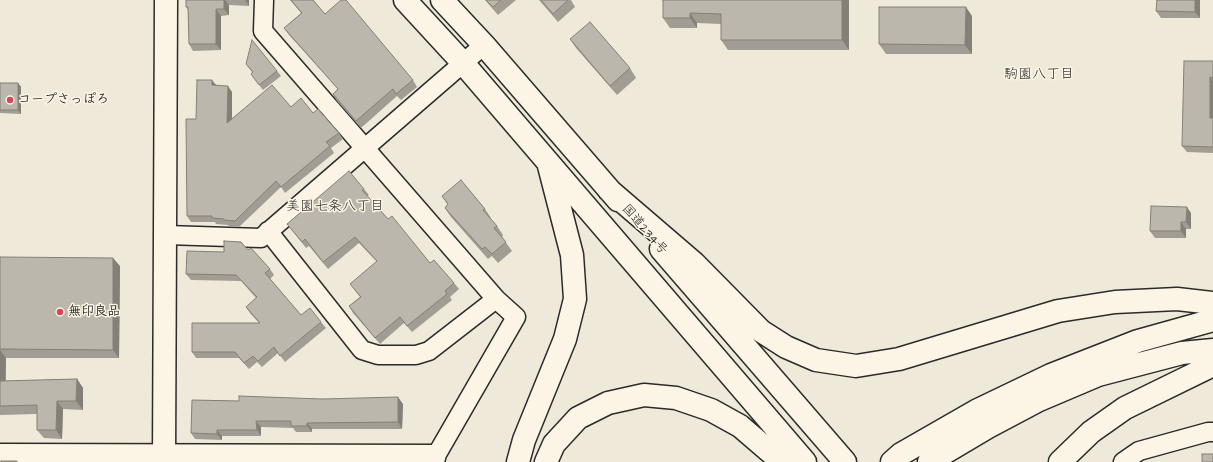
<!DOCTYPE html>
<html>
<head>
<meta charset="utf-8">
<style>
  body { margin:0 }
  canvas { display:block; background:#efe9da }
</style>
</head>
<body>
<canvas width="1213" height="462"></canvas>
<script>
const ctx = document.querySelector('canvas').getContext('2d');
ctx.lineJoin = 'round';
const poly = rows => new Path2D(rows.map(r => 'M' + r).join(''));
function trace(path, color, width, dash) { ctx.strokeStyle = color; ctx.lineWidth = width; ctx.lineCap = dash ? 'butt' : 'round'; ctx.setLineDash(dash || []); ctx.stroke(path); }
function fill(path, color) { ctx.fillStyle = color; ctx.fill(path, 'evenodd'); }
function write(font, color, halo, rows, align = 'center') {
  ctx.font = font + ' "Architects Daughter","Klee One",sans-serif'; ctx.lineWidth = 3; ctx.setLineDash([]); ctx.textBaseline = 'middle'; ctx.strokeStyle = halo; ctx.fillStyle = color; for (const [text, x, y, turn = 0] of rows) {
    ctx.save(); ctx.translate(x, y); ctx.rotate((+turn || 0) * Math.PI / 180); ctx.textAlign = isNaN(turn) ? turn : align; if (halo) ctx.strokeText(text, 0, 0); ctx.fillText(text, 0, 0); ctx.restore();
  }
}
const street = poly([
  [264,0,263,31,496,299,516,317,437,454,435,462],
  [268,231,362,350,378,355,416,355,429,351,496,299],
  [166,235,261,238,484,45],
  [0,453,437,454],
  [1123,462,1139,451,1208,432,1213,432]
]);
const secondary = poly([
  [164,462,166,0]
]);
const highway = poly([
  [405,0,463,63,805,462],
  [442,0,484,45,618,200],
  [609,190,694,263,761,331,786,347,816,360,856,366,899,359,1058,311,1115,302,1177,299,1213,303],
  [661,249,845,462],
  [518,462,524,440,565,339,575,299,572,255,549,166],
  [546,462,554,444,578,418,608,403,644,395,676,398,711,410,740,426,782,462],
  [892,462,901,454,976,411,1051,375,1138,341,1213,320],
  [929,462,988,427,1039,400,1098,375,1182,353,1213,350],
  [1060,462,1091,432,1125,408,1213,365]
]);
trace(street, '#2b2b2b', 21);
trace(secondary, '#2b2b2b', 25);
trace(highway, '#2b2b2b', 25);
trace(street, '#fcf5e5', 18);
trace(secondary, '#fcf5e5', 22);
trace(highway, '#fcf5e5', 22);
fill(poly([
  [186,0,249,0,249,6,229,5,229,15,221,16,221,50,193,51,189,44,188,10,186,7],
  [290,0,313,0,325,14,413,80,417,87,401,100,397,96,361,128,337,101,333,94,338,89,289,35,284,28,301,13],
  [485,0,516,0,498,15],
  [539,0,571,0,575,7,558,22],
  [663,0,849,0,849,50,728,50,721,40,721,24,697,23,697,28,670,28,663,18],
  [1200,0,1200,18,1161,18,1156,11],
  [972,16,972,54,886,54,879,44],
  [570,39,630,68,636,78,617,95,576,48],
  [1213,61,1213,153,1187,152,1182,146],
  [246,64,277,71,281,76,263,90,251,74,252,72],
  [0,83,18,83,21,87,21,114,0,113],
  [216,85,232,92,232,119,291,107,313,113,339,133,343,139,331,148,334,153,285,193,281,187,239,227,229,226,228,225,216,224,215,222,191,222,187,216,196,119],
  [364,189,369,195,367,196,388,219,430,263,454,283,459,289,450,297,452,300,412,332,404,323,380,344,353,313,349,306,360,297,350,284,377,262,359,243,328,269,309,246,306,248,287,224],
  [442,196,485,209,491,218,490,219,497,226,503,235,502,237,512,251,498,263,492,256,488,259,451,217,445,208,448,205],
  [1191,213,1191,229,1186,229,1186,238,1155,238,1150,231],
  [248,250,270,269,274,275,270,279,301,315,321,322,326,328,285,362,278,353,262,367,257,362,249,369,239,358,196,358,192,352,259,323,250,313,246,307,256,298,241,281,191,280,186,274,224,252],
  [0,257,120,266,119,358,6,358,6,381,77,379,83,388,83,410,63,409,62,439,44,438,37,430,37,414,0,415],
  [192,400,403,404,402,429,312,429,312,432,296,432,293,428,261,427,261,436,222,436,222,440,195,439,191,433]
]), '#a29d94');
fill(poly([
  [224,0,225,0,229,5,229,15,224,9],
  [245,0,249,0,249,6],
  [842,0,849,0,849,50,842,40],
  [1195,0,1200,0,1200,18,1195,12],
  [966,7,972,16,972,54,965,45],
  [216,9,221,16,221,50,216,44],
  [690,13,697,23,697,28,690,18],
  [1210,77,1213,81,1213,122,1210,118],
  [212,80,217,86,212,85],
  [18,83,21,87,21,114,18,110],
  [228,86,232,92,232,129,227,123],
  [1187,207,1191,213,1191,229,1186,222],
  [1181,222,1186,229,1186,238,1181,231],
  [113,258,120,266,119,358,113,350],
  [0,350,6,358,5,390,0,382],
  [77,379,83,388,83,410,76,401],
  [398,397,403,404,402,429,398,422],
  [57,401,63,409,62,439,56,430],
  [256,421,261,427,261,436,257,430],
  [307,423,312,429,312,432,307,426],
  [217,430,222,436,222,440,217,434]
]), '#848078');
const building = poly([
  [186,0,224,0,224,9,216,9,216,44,189,44,188,7,186,7,186,0],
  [291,0,313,0,325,14,341,0,346,0,413,80,396,94,393,89,356,121,333,94,338,89,284,28,302,13,291,0],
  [486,0,501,0,493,7,486,0],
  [541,0,568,0,553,14,541,0],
  [663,0,842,0,842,40,721,40,721,14,690,13,690,18,663,18,663,0],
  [1157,0,1195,0,1195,12,1156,11,1157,0],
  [879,7,966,7,965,45,879,44,879,7],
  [590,22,630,68,610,86,570,39,590,22],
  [252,40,277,71,259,85,251,74,253,72,246,64,252,40],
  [1184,61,1213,61,1213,78,1210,77,1210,118,1213,118,1213,147,1182,146,1184,61],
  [197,80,212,80,212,85,228,86,227,123,272,85,291,107,301,98,313,113,318,109,339,133,326,142,330,146,281,187,276,181,235,221,224,220,224,219,212,218,212,216,187,216,186,119,196,119,197,80],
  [0,83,18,83,18,110,0,110,0,83],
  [349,171,364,189,362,190,388,219,392,216,430,263,434,260,454,283,445,291,447,294,407,326,400,317,375,338,349,306,361,297,350,284,377,261,355,237,323,262,305,239,302,242,287,224,349,171],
  [461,180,485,209,483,210,497,226,494,228,506,242,492,254,485,247,482,249,445,208,448,204,442,196,461,180],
  [1151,206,1187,207,1186,222,1181,222,1181,231,1150,231,1151,206],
  [224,241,241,242,248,250,251,248,270,269,265,273,301,315,310,308,321,322,280,356,274,347,258,361,253,356,244,363,235,352,192,352,192,323,260,323,246,307,257,297,236,275,186,274,187,251,224,252,224,241],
  [0,257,113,258,113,350,0,349,0,257],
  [77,379,76,401,57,401,56,430,37,430,37,405,0,406,0,381,77,379],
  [239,396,322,399,398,397,398,422,307,423,307,426,291,426,291,421,256,421,257,430,217,430,217,434,191,433,192,400,239,401,239,396],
  [1202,454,1213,454,1213,462,1202,462,1202,454],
  [1,461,17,461,17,462,1,462,1,461]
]);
fill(building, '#bcb7ac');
trace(building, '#848078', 1);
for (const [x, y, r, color] of [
  [10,100,4,"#d1495b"],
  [60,312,4,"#d1495b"]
]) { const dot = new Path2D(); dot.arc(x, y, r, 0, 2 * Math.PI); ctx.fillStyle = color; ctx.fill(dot); trace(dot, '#fcf5e5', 1.5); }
write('bold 13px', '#2b2b2b', '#fcf5e5', [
  ["コープさっぽろ",18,100],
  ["無印良品",68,312]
], 'left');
write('13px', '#2b2b2b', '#fcf5e5', [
  ["国道234号",644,230,49]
]);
write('14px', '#2b2b2b', '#fcf5e5', [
  ["駒園八丁目",1039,75],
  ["美園七条八丁目",335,207]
]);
</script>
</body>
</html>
